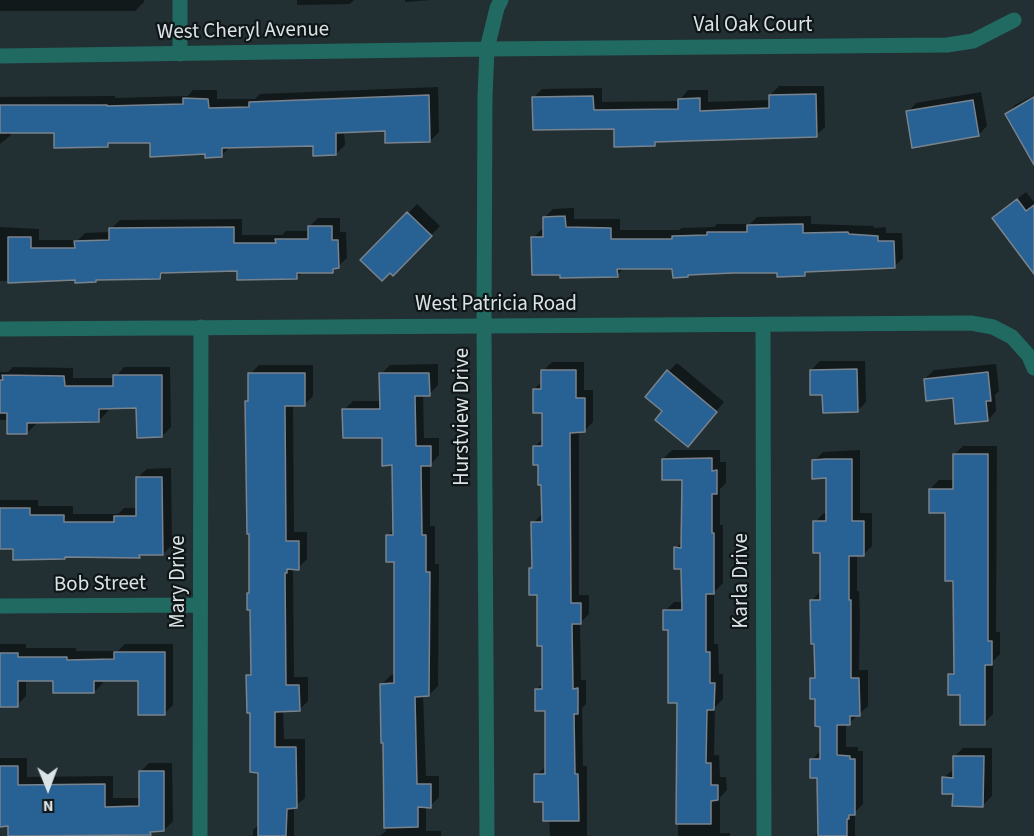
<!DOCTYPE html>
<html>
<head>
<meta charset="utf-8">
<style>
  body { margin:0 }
  #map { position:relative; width:1034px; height:836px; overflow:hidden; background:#222f33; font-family:"Source Sans 3",sans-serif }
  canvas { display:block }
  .north { position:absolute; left:18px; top:758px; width:60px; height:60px; -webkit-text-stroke:4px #101618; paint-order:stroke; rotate:179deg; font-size:16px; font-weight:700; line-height:24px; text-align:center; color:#dae3e5 }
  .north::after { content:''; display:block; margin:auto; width:21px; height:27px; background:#dae3e5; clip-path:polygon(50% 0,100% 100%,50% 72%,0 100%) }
</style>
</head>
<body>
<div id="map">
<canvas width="1034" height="836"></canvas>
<div class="north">N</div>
</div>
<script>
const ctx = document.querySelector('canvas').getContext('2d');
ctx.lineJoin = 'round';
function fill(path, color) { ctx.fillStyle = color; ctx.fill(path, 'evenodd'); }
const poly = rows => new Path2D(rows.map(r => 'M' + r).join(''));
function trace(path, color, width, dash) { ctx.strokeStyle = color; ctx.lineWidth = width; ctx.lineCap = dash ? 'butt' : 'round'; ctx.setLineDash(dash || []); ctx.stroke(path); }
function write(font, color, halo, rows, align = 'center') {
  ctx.font = font + ' "Source Sans 3",sans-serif'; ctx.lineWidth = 4.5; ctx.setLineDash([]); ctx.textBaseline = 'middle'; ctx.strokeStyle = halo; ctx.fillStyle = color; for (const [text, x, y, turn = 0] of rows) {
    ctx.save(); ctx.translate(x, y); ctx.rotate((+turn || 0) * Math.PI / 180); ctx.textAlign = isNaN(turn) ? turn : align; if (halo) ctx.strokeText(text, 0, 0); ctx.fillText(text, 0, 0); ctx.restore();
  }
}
fill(poly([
  [0,0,144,0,144,2,135,11,0,11],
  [297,0,354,0,350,4,297,5],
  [405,0,431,0,405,2],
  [779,86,824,86,825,127,816,135,659,140,654,145,615,127,533,98,542,89,602,88,602,102,679,101,688,90,708,90,708,102,770,100,770,95],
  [438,87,439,132,430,141,386,130,344,131,345,145,336,154,314,145,230,147,221,156,151,141,111,142,107,145,55,132,11,132,11,135,0,144,0,97,115,96,115,98,188,96,193,90,217,90,217,99,255,99,260,94],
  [981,92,987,126,978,135,908,112,916,103],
  [1034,95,1034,146,1007,114,1015,105],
  [1026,192,1034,202,1034,272,994,218],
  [417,204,440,226,393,274,363,260],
  [574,208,574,219,620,219,620,230,679,230,682,228,714,227,717,224,750,224,757,217,811,216,811,224,874,226,874,228,886,227,886,233,902,233,903,258,894,267,809,270,804,275,779,271,690,273,688,276,674,268,624,268,617,275,561,273,533,238,542,229,544,229,544,218,553,209],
  [318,218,340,218,340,232,346,232,347,258,332,272,303,272,296,278,238,269,166,271,160,278,98,278,96,281,77,279,0,281,0,227,39,229,39,240,78,240,85,233,111,232,111,229,120,220,242,219,242,235,282,235,286,231,309,231,309,227],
  [820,361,865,361,866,402,857,411,824,394,811,370],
  [552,362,584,362,584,390,593,390,593,422,584,431,579,431,579,595,589,595,589,614,580,623,581,680,586,680,586,704,582,708,583,766,587,766,587,836,550,836,549,819,536,775,547,766,547,710,536,690,544,682,544,645,538,594,530,569,533,566,533,523,542,514,543,483,534,447,544,438,543,411,534,389,543,381,543,371],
  [677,363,724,402,696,436,664,411,668,372],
  [438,364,438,385,429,394,423,394,424,438,439,438,439,455,430,465,430,526,435,526,435,564,439,564,438,686,429,695,423,695,426,776,439,776,439,797,430,806,426,806,426,831,441,831,441,836,380,836,386,831,385,742,382,684,391,675,396,675,395,560,388,536,394,529,394,464,383,436,344,410,353,401,381,401,381,374,390,365],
  [996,364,999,391,995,395,996,411,988,420,925,379,934,370],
  [259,365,313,365,313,396,304,405,293,405,294,532,307,532,307,559,298,568,293,568,294,677,308,677,308,701,299,710,283,710,284,739,305,739,305,798,294,807,294,836,253,836,253,830,260,823,259,771,248,676,252,672,247,402,250,399,250,374],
  [13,367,73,368,73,378,115,378,124,367,170,367,171,427,162,436,138,407,107,407,108,411,99,420,36,421,36,424,27,433,9,420,0,420,0,372,8,372],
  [963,446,997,446,996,632,1000,632,1000,654,993,661,993,714,984,723,950,675,955,669,954,580,946,512,930,489,939,480,954,480,954,455],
  [672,450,720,450,720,462,726,462,726,483,720,489,720,525,723,525,723,583,714,592,714,644,718,644,719,674,723,674,723,699,715,707,714,755,719,755,720,777,726,777,727,790,720,797,720,833,730,833,730,836,678,836,679,701,665,611,674,602,683,602,683,567,676,548,683,541,683,478,663,459],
  [860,450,860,513,872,513,872,546,863,555,857,555,857,591,859,591,860,615,859,670,868,670,868,706,849,723,846,724,846,747,858,747,858,751,863,751,863,804,855,812,855,836,815,836,819,831,819,776,812,760,821,750,821,725,811,679,816,674,811,601,820,592,821,551,815,522,824,513,828,513,827,477,814,461,823,452],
  [171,468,172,545,163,554,142,554,139,557,0,548,0,500,38,500,38,506,73,506,73,514,118,514,124,508,138,508,138,477,147,469],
  [0,644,26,644,26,648,76,648,76,651,118,651,125,644,173,644,173,705,164,714,139,679,103,679,103,683,94,692,54,679,26,679,26,696,17,705,0,705],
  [963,748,992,748,992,796,983,805,954,792,943,778,954,769,954,757],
  [0,758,27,758,27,777,113,776,113,798,141,798,140,772,149,763,172,763,173,821,164,830,154,830,150,834,0,825]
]), '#0007');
const building = poly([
  [816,94,817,137,655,142,655,146,614,147,614,129,533,130,532,97,593,96,594,110,678,109,678,99,700,98,700,111,769,108,769,95,816,94],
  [429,95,430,142,385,143,385,131,336,133,336,155,313,156,313,146,222,148,222,157,205,158,205,154,150,157,150,143,108,143,108,147,54,148,54,133,0,133,0,105,107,105,107,106,183,104,183,98,208,99,209,108,249,107,249,102,429,95],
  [1034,97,1034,165,1005,114,1034,97],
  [973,100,979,136,912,148,906,111,973,100],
  [1017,199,1026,211,1034,205,1034,274,992,218,1017,199],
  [407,212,432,236,393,276,390,273,382,281,360,260,407,212],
  [565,216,566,227,611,228,611,239,672,239,672,236,707,235,707,232,747,232,747,225,803,224,803,233,848,232,849,234,878,236,878,241,894,241,895,268,805,272,805,276,777,277,777,273,733,273,688,275,688,277,673,278,672,269,617,269,618,277,560,278,560,275,532,275,531,237,543,237,543,217,565,216],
  [308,226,332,226,332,240,338,240,339,268,333,269,333,273,297,273,297,279,237,280,237,271,161,273,160,279,96,280,96,282,75,283,75,280,8,283,8,237,31,237,31,248,75,248,74,241,109,240,109,228,234,227,234,243,276,243,275,239,308,239,308,226],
  [857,369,858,412,823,413,822,395,810,395,810,370,857,369],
  [541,370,576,370,576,398,585,398,585,432,570,433,571,603,581,603,581,624,572,624,573,689,578,688,578,714,574,714,575,774,578,774,579,821,543,821,543,802,534,802,534,774,545,774,545,711,535,711,535,689,542,689,542,646,537,646,537,595,529,595,529,568,532,568,531,522,542,522,541,485,538,485,538,465,533,465,533,446,542,446,542,413,533,413,533,389,541,389,541,370],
  [667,370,717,412,688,447,655,420,662,411,645,397,667,370],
  [988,372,991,401,986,401,988,421,955,424,953,398,926,401,924,379,988,372],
  [248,373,305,373,305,406,285,406,286,541,299,541,299,570,287,569,287,573,285,573,286,685,299,685,300,711,275,712,275,747,296,747,297,808,287,809,286,836,258,836,258,773,250,772,250,713,247,713,246,675,251,675,250,610,247,610,247,593,249,593,249,534,247,534,245,401,248,401,248,373],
  [379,373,429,373,430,396,415,396,416,446,431,446,431,466,421,466,422,535,426,535,426,572,430,572,429,696,415,697,417,784,431,784,431,808,418,807,418,827,384,828,383,743,381,743,380,684,394,683,394,562,386,562,386,535,393,535,392,465,382,466,382,438,343,438,342,409,380,409,379,373],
  [2,375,64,376,65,386,113,386,113,375,162,375,162,437,137,438,136,408,99,409,99,422,27,423,27,434,7,434,7,413,0,413,0,380,3,380,2,375],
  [953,454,988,454,988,641,992,641,992,665,985,665,985,725,960,725,960,695,948,695,948,674,954,674,953,581,945,581,945,513,929,513,929,489,953,489,953,454],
  [712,458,712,471,717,470,717,494,712,494,712,533,714,533,714,594,706,594,706,652,710,652,710,683,715,683,714,710,707,710,706,763,711,763,711,785,718,785,718,800,711,801,711,824,676,824,677,703,668,703,668,630,663,630,663,610,682,610,681,569,674,569,674,547,681,548,682,480,662,480,662,459,712,458],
  [826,459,852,459,852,521,864,521,864,556,849,556,849,600,851,600,851,678,859,678,860,716,850,716,850,725,837,725,837,755,850,756,850,759,855,759,855,815,849,815,849,819,847,819,847,836,818,836,817,778,810,778,810,759,820,759,820,727,815,726,815,699,810,699,810,678,815,678,814,644,811,644,810,600,820,600,820,553,813,553,813,521,826,521,826,478,812,479,812,460,826,459],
  [136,477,162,477,163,555,139,555,140,558,65,557,65,559,13,560,13,549,0,549,0,508,30,508,30,515,64,515,64,522,114,522,114,516,136,516,136,477],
  [114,652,165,652,165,715,138,715,138,681,94,681,94,693,53,693,53,681,18,681,18,707,0,707,0,653,18,653,18,657,67,657,67,660,114,659,114,652],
  [953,756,984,756,983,807,952,806,953,794,942,794,942,777,953,778,953,756],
  [0,766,18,766,18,785,105,784,105,807,139,806,139,771,164,771,164,831,150,832,151,835,8,836,8,826,0,827,0,766]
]);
fill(building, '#286294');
trace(building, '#79838d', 1.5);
trace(poly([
  [180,0,180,54],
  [487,49,947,45,973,41,1014,20],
  [763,325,764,836],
  [0,329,971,323,993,327,1012,337,1029,356,1034,368],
  [0,606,200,605],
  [200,836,201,327]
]), '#216a61', 15);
trace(poly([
  [0,56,487,49],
  [487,836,484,327,485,96,487,49,497,8,501,0]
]), '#216a61', 15);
write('21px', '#dae3e5', '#101618', [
  ["Val Oak Court",753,26],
  ["West Cheryl Avenue",243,32,-1],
  ["West Patricia Road",496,305],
  ["Hurstview Drive",463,417,-90],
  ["Karla Drive",742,581,-90],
  ["Mary Drive",179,582,-90],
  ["Bob Street",100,585,-1]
]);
</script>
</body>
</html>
